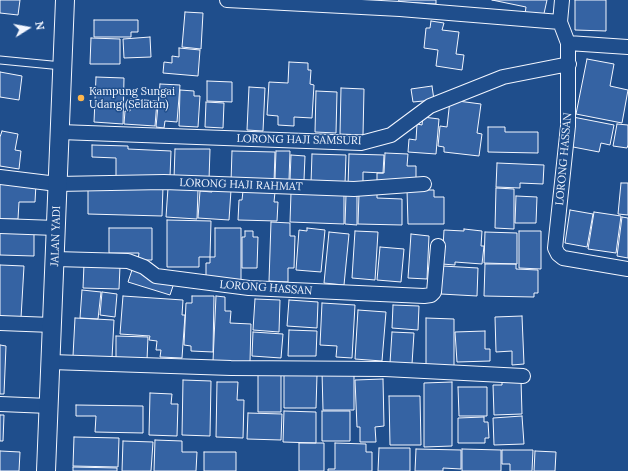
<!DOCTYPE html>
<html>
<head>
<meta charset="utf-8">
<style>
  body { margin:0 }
  #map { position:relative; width:628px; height:471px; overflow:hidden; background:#1f4e8c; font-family:Lora,serif }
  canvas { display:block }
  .north { position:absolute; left:8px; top:8px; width:40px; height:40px; -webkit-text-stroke:3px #1f4e8c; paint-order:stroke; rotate:79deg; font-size:11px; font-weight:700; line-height:16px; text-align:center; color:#f2f6ff }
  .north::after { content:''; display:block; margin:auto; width:14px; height:18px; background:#f2f6ff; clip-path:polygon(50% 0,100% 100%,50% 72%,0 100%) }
</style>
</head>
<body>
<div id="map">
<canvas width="628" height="471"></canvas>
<div class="north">N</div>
</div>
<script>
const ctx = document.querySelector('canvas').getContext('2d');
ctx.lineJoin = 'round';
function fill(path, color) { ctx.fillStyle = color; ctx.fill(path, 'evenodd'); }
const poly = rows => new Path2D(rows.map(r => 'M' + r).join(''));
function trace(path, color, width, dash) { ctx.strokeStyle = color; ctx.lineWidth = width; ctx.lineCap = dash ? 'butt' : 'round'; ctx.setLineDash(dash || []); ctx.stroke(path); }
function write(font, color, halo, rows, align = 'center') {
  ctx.font = font + ' Lora,serif'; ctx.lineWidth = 3; ctx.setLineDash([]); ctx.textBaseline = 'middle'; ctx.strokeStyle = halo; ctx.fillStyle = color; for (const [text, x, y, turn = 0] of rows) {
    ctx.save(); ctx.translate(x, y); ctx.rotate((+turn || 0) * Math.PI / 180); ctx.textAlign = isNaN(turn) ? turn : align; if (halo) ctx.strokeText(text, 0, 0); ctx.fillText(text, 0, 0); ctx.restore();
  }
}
const building = poly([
  [0,0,20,0,18,15,0,13,0,0],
  [399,0,436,0,436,4,398,2,399,0],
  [492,0,547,0,543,18,525,14,526,7,492,0],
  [575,0,606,0,606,31,575,30,575,0],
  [185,12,203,13,201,49,182,47,185,12],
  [94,20,138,20,138,32,131,32,131,37,94,37,94,20],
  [431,21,444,23,442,30,459,32,456,54,464,55,462,70,436,66,438,50,424,48,426,28,430,28,431,21],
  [150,37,151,57,124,58,123,39,150,37],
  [91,38,120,39,120,64,90,64,91,38],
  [179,48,200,50,198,76,163,73,164,62,172,63,172,56,179,57,179,48],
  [587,59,614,64,610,86,628,90,622,123,576,114,587,59],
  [289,62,308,63,308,70,311,70,310,84,314,85,312,118,294,117,294,126,278,125,278,116,267,115,269,82,288,83,289,62],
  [0,72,22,76,19,100,0,97,0,72],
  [96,77,124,78,123,124,94,122,96,77],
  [207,81,232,82,232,102,207,101,207,81],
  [160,84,180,85,177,122,165,121,164,128,156,127,160,84],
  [432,86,434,100,413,102,411,89,432,86],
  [249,87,265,88,263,131,247,130,249,87],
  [341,88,364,89,363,135,340,134,341,88],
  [180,90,194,91,194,96,200,96,198,127,179,126,180,90],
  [316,91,337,92,336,133,315,132,316,91],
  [131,99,157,101,155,126,124,124,125,111,130,111,131,99],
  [450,100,481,104,477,133,482,134,479,156,444,152,444,147,438,146,440,126,447,127,450,100],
  [206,102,224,103,223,128,205,127,206,102],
  [423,117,439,119,436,154,408,152,409,139,416,140,417,124,422,125,423,117],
  [573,117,614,125,610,145,601,143,599,152,568,146,573,117],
  [617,124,628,125,628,145,627,148,613,146,617,124],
  [488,127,505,127,505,132,538,132,538,153,488,152,488,127],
  [2,131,18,134,15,150,21,151,19,169,0,166,0,137,2,131],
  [92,145,128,146,128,149,171,151,170,177,116,176,116,158,92,157,92,145],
  [175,149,210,149,209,180,174,179,175,149],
  [232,151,275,152,274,183,231,182,232,151],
  [276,151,290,151,289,180,275,179,276,151],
  [385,153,408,154,407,166,416,166,416,184,377,183,377,173,384,173,385,153],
  [312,154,346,155,345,184,311,183,312,154],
  [349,154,384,155,383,173,363,172,363,186,348,186,349,154],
  [291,155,305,156,304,180,290,180,291,155],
  [497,163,544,165,543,184,520,183,520,188,496,187,497,163],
  [0,183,36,184,35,202,19,202,18,219,0,219,0,183],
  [621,183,628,183,628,215,618,214,621,183],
  [163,187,162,216,88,214,88,189,163,187],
  [168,188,198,190,197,219,166,217,168,188],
  [496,188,514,189,514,229,495,228,496,188],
  [213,189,231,190,229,220,198,218,200,191,212,192,213,189],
  [407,190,434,190,434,197,444,197,444,224,408,224,407,190],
  [243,191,275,192,274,202,278,202,277,221,238,220,239,200,242,200,243,191],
  [291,193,344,195,344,224,290,222,291,193],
  [359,194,377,194,377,198,402,199,402,225,358,224,359,194],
  [346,195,357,195,357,225,345,224,346,195],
  [516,196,537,197,536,223,515,223,516,196],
  [570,210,593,214,587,247,565,243,570,210],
  [594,212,621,216,616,253,588,249,594,212],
  [622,217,628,218,628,258,617,256,622,217],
  [167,220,211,221,210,257,199,257,199,267,167,267,167,220],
  [271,222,290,223,290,236,295,236,294,268,288,268,288,282,269,281,271,222],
  [109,228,152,228,152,260,138,260,139,253,109,253,109,228],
  [215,228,241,228,241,281,206,279,206,263,210,263,210,257,215,257,215,228],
  [307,228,325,230,321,272,296,270,299,230,307,231,307,228],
  [464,229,482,231,481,246,484,246,482,264,455,262,455,265,442,264,444,230,464,231,464,229],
  [0,231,34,232,34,256,0,255,0,231],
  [245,231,253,231,253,237,258,237,257,268,242,268,242,237,245,237,245,231],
  [355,231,378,232,375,280,352,278,355,231],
  [519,231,541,231,541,269,519,268,519,231],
  [329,232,349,234,344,285,324,283,329,232],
  [485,232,517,233,517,264,484,263,485,232],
  [411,234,429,236,427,279,408,278,411,234],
  [380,247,404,249,401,282,377,280,380,247],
  [84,264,120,266,119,289,83,288,84,264],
  [485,264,516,264,516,269,538,270,538,293,534,293,534,297,484,296,485,264],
  [0,265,24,266,21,318,0,316,0,265],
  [442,266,478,268,477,296,441,294,442,266],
  [132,270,174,283,170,295,128,282,132,270],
  [82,290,101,292,98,319,80,318,82,290],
  [102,292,117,294,115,317,100,315,102,292],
  [123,296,183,300,182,315,185,315,182,358,160,357,161,350,156,350,157,341,149,340,150,336,120,334,123,296],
  [192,296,214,296,213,352,191,351,191,346,184,345,186,303,192,303,192,296],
  [216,296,225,297,225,311,231,311,230,323,251,324,250,362,213,361,216,296],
  [255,299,280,300,279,332,253,330,255,299],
  [289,300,318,302,317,328,287,326,289,300],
  [322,303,355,305,352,358,336,357,337,346,320,345,322,303],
  [393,305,419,306,418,330,392,328,393,305],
  [358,310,386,312,382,361,355,359,358,310],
  [522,316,524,364,512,365,512,351,496,352,495,317,522,316],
  [75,318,114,320,112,358,73,356,75,318],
  [426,318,454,319,454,368,426,368,426,318],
  [289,330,317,331,316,356,288,356,289,330],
  [485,331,485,349,490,349,490,361,457,362,455,332,485,331],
  [253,332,283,334,281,358,252,356,253,332],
  [392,332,414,333,412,364,390,363,392,332],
  [116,336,148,337,147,360,116,359,116,336],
  [0,345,6,346,4,394,0,394,0,345],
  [322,372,354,373,354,410,323,410,322,372],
  [258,375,281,375,281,412,258,412,258,375],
  [284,375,317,375,316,408,284,408,284,375],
  [383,379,384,426,375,427,376,442,360,442,360,427,357,427,355,380,383,379],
  [183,380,211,381,210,436,182,435,183,380],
  [521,380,522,414,494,415,493,385,502,385,502,381,521,380],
  [217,382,238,382,237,400,244,400,243,438,216,437,217,382],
  [452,382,452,446,424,447,424,383,452,382],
  [458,387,487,387,487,416,459,416,458,387],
  [150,393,172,394,171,404,178,404,177,436,149,435,150,393],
  [389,396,420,396,421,445,390,445,389,396],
  [76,405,143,406,143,433,95,432,96,416,76,416,76,405],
  [284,411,316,412,316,443,283,442,284,411],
  [322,411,350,411,350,441,322,441,322,411],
  [248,413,282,414,281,440,247,439,248,413],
  [0,415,4,415,3,441,0,441,0,415],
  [522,416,524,444,494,445,493,418,522,416],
  [484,417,484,422,488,422,489,438,485,438,485,443,458,443,458,418,484,417],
  [74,437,119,438,118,467,73,466,74,437],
  [155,440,182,441,182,452,197,452,196,471,154,471,155,440],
  [123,441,153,442,151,471,122,471,123,441],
  [299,443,324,443,324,471,299,471,299,443],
  [335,443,366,444,366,452,372,452,372,471,328,471,328,469,335,469,335,443],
  [379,448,410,448,410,471,378,471,379,448],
  [416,449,461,450,461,469,443,468,443,471,415,471,416,449],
  [462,449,501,450,501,471,462,471,462,449],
  [502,450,533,450,532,471,510,471,510,464,502,464,502,450],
  [0,451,20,452,19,471,0,471,0,451],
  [535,451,556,452,555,471,534,471,535,451],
  [204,452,236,452,236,471,204,471,204,452],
  [73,467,117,468,117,471,73,471,73,467]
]);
fill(building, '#3563a3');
trace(building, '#f2f6ff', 1);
const service = poly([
  [0,60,62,66]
]);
const minor = poly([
  [227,0,400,9,560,22,568,43,568,126,555,248,558,254,563,258,628,269],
  [560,22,562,0],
  [568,43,628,47],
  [60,132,361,143,391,135,430,106,503,77,569,64],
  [0,177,57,184,164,182,354,189,424,184],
  [0,226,56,228],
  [55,259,128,261,144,267,156,276,249,288,424,296,431,295,434,292,438,246],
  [0,323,52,325],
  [51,362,231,368,385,369,523,376],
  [0,404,49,406]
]);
const tertiary = poly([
  [46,471,65,0]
]);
trace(service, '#f2f6ff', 9);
trace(minor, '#f2f6ff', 16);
trace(tertiary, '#f2f6ff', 20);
trace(service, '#1f4e8c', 7);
trace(minor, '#1f4e8c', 14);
trace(tertiary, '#1f4e8c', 18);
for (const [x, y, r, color] of [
  [81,98,4,"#ffb74d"]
]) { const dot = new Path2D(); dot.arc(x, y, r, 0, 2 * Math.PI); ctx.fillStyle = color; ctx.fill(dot); trace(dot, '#1f4e8c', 1.5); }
write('11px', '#f2f6ff', '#1f4e8c', [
  ["Kampung Sungai",89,92],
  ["Udang (Selatan)",89,105]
], 'left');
write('11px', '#f2f6ff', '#1f4e8c', [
  ["LORONG HAJI SAMSURI",299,140,1],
  ["LORONG HASSAN",564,159,-85],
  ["LORONG HAJI RAHMAT",241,185,2],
  ["JALAN YADI",56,236,-88],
  ["LORONG HASSAN",266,288,4]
]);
</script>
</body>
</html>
